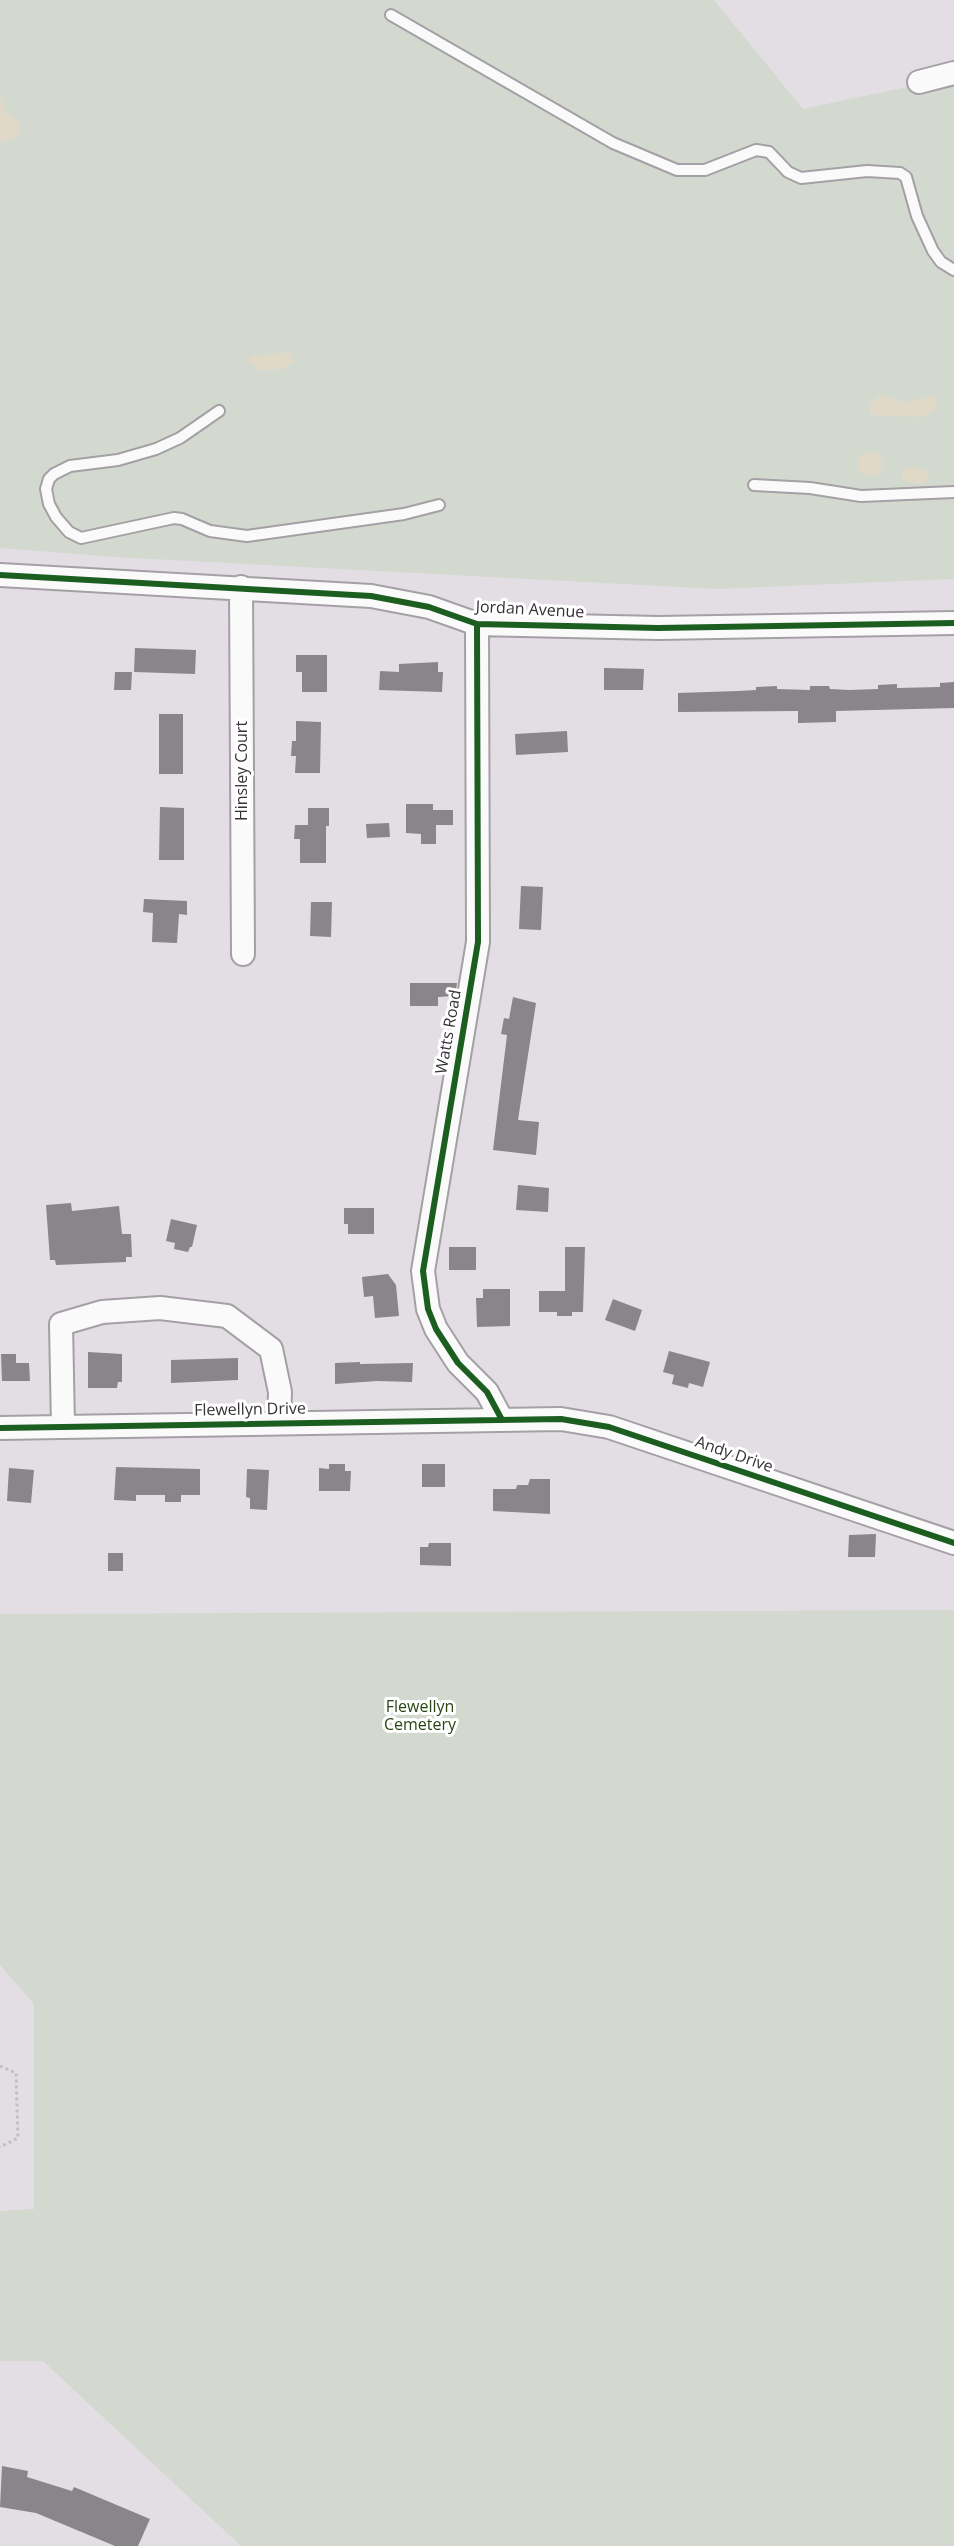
<!DOCTYPE html>
<html>
<head>
<meta charset="utf-8">
<style>
  body { margin:0 }
  canvas { display:block; background:#e3dee4 }
</style>
</head>
<body>
<canvas width="954" height="2546"></canvas>
<script>
const ctx = document.querySelector('canvas').getContext('2d');
ctx.lineJoin = 'round';
function fill(path, color) { ctx.fillStyle = color; ctx.fill(path, 'evenodd'); }
const poly = rows => new Path2D(rows.map(r => 'M' + r).join(''));
function trace(path, color, width, dash) { ctx.strokeStyle = color; ctx.lineWidth = width; ctx.lineCap = dash ? 'butt' : 'round'; ctx.setLineDash(dash || []); ctx.stroke(path); }
function write(font, color, halo, rows, align = 'center') {
  ctx.font = font + ' "Open Sans",sans-serif'; ctx.lineWidth = 6; ctx.setLineDash([]); ctx.textBaseline = 'middle'; ctx.strokeStyle = halo; ctx.fillStyle = color; for (const [text, x, y, turn = 0] of rows) {
    ctx.save(); ctx.translate(x, y); ctx.rotate((+turn || 0) * Math.PI / 180); ctx.textAlign = isNaN(turn) ? turn : align; if (halo) ctx.strokeText(text, 0, 0); ctx.fillText(text, 0, 0); ctx.restore();
  }
}
fill(poly([
  [0,0,714,0,803,109,954,77,954,579,716,589,115,557,0,548],
  [954,1610,954,2546,241,2546,43,2361,0,2361,0,2211,34,2209,34,2004,0,1965,0,1614]
]), '#d3d9cf');
fill(poly([
  [0,97,8,115,20,123,21,131,14,139,0,142],
  [285,352,291,355,293,362,281,369,259,370,250,362,250,358,253,355,263,356],
  [882,395,906,403,932,396,936,398,937,406,930,414,920,417,874,415,870,413,870,405,876,398],
  '858 464a12 12 0 1 1 24 0a12 12 0 1 1-24 0Z',
  [911,467,927,471,930,479,920,484,903,481,902,471]
]), '#e1d9c7');
fill(poly([
  [135,648,196,650,195,674,134,672],
  [296,655,327,655,327,692,302,692,302,672,296,672],
  [438,662,438,672,443,672,442,692,379,690,380,671,399,672,399,664],
  [604,668,644,669,643,690,604,690],
  [115,672,132,672,131,690,114,690],
  [954,682,954,708,836,711,836,722,798,723,798,711,678,712,678,693,738,691,756,690,756,687,777,686,777,689,810,690,810,686,829,686,830,689,849,690,878,689,878,685,897,684,897,688,940,687,940,683],
  [159,714,183,714,183,774,159,774],
  [296,721,321,722,320,773,295,773,296,756,291,756,292,741,296,741],
  [567,731,568,752,516,755,515,734],
  [406,804,433,804,433,810,453,810,453,825,436,825,436,844,421,844,421,834,406,833],
  [160,807,184,808,184,860,159,860],
  [308,808,329,808,329,826,326,826,326,863,300,863,300,839,294,839,295,825,308,825],
  [389,823,390,837,367,838,366,824],
  [521,886,543,887,541,930,519,929],
  [144,899,187,901,187,915,179,914,177,943,152,942,153,913,143,912],
  [311,902,332,902,331,937,310,936],
  [410,983,457,983,455,996,438,997,438,1006,410,1006],
  [513,997,536,1003,518,1120,539,1122,536,1155,493,1150,507,1035,501,1034,504,1018,509,1019],
  [518,1185,549,1188,548,1212,516,1210],
  [71,1203,72,1211,119,1206,122,1234,131,1234,132,1257,126,1257,126,1262,56,1265,55,1260,50,1260,46,1205],
  [344,1208,374,1208,374,1234,348,1234,348,1224,344,1224],
  [171,1219,197,1225,192,1247,190,1247,188,1252,174,1249,175,1243,166,1241],
  [449,1247,476,1247,476,1270,449,1270],
  [565,1247,585,1247,583,1312,572,1312,572,1316,557,1316,557,1312,539,1312,539,1291,565,1291],
  [388,1274,396,1285,399,1316,375,1318,373,1296,364,1297,362,1277],
  [483,1289,510,1289,510,1326,477,1327,476,1298,483,1298],
  [613,1299,642,1310,635,1331,605,1320],
  [669,1351,710,1362,703,1387,689,1383,688,1388,672,1384,674,1375,663,1372],
  [88,1352,122,1354,122,1382,118,1382,117,1388,88,1388],
  [1,1354,16,1354,16,1363,29,1363,30,1381,2,1381],
  [238,1358,238,1380,171,1383,171,1360],
  [360,1362,360,1364,413,1363,412,1382,377,1381,335,1384,335,1363],
  [329,1464,345,1464,345,1471,351,1471,350,1491,319,1491,319,1468,329,1469],
  [422,1464,445,1464,445,1487,422,1487],
  [116,1467,200,1469,200,1495,181,1495,181,1502,165,1502,165,1495,136,1495,136,1501,114,1500],
  [9,1468,34,1470,31,1503,7,1501],
  [247,1469,269,1470,267,1510,250,1509,250,1498,246,1497],
  [530,1479,550,1479,550,1514,493,1511,493,1489,516,1489,517,1485,528,1485],
  [876,1534,875,1557,848,1557,849,1535],
  [429,1543,451,1543,451,1566,420,1565,420,1547,428,1547],
  [108,1553,123,1553,123,1571,108,1571],
  [2,2466,28,2471,27,2477,72,2491,74,2487,150,2519,138,2546,115,2546,36,2513,0,2507]
]), '#89858a');
const service = poly([
  [391,15,613,143,677,170,705,170,756,150,769,152,788,172,801,178,867,171,900,173,906,177,917,216,933,251,941,262,954,270],
  [219,411,180,438,156,449,118,460,70,466,54,474,49,479,46,489,49,504,56,517,69,532,81,538,174,518,182,519,210,531,247,536,404,514,439,505],
  [754,485,810,488,861,496,954,492]
]);
const minor = poly([
  [919,82,954,73],
  [0,575,371,596,429,607,477,624,658,628,954,623],
  [241,587,243,954],
  [477,624,478,942,423,1271,428,1309,436,1329,458,1363,487,1392,501,1418],
  [63,1427,61,1324,102,1312,160,1308,227,1316,271,1349,280,1392,279,1422],
  [0,1428,561,1419,609,1427,954,1543]
]);
trace(service, '#a4a0a5', 14);
trace(minor, '#a4a0a5', 26);
trace(poly([
  [0,2066,16,2073,18,2138,0,2147]
]), '#c1c0c2', 3, [3, 3]);
trace(service, '#fbfafb', 10);
trace(minor, '#fbfafb', 22);
trace(poly([
  [0,575,371,596,429,607,477,624,658,628,954,623],
  [477,624,478,942,423,1271,428,1309,436,1329,458,1363,487,1392,501,1418],
  [0,1428,561,1419,609,1427,954,1543]
]), '#1b5e20', 6);
write('16px', '#363236', '#fff', [
  ["Jordan Avenue",530,610,3],
  ["Hinsley Court",242,771,-90],
  ["Watts Road",449,1032,-80],
  ["Flewellyn Drive",250,1410,-1],
  ["Andy Drive",734,1455,19]
]);
write('16px', '#294612', '#fff', [
  ["Flewellyn",420,1707],
  ["Cemetery",420,1725]
]);
</script>
</body>
</html>
